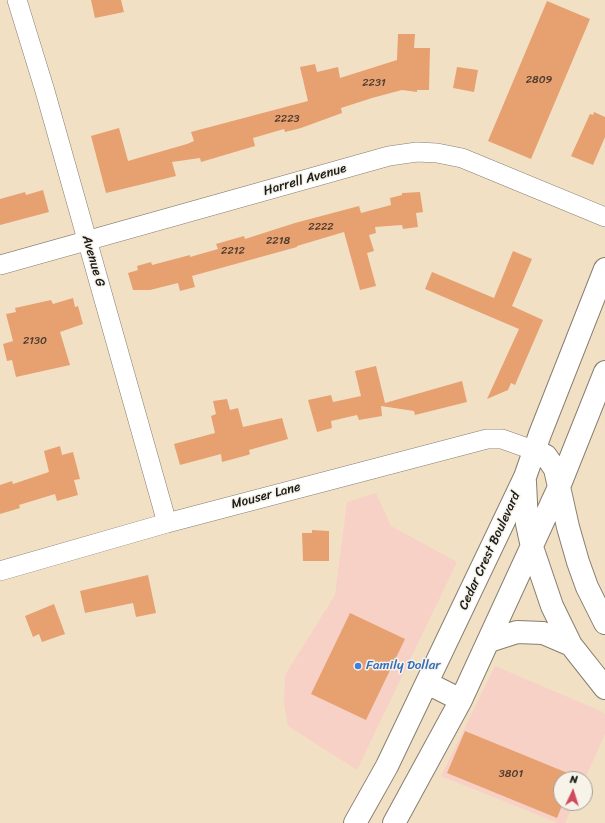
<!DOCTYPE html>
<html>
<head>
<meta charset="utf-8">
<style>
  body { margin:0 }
  #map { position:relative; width:605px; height:823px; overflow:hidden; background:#f2e0c5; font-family:Sriracha,sans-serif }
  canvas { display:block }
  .north { position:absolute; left:553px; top:771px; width:40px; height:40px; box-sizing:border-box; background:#f7f3e8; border:1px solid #9f9d96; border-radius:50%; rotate:4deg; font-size:11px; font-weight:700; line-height:16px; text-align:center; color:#1c1c1c }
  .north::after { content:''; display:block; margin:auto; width:14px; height:18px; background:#d1495b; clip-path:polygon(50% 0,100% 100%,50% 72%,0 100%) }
</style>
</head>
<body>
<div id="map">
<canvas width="605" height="823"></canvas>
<div class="north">N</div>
</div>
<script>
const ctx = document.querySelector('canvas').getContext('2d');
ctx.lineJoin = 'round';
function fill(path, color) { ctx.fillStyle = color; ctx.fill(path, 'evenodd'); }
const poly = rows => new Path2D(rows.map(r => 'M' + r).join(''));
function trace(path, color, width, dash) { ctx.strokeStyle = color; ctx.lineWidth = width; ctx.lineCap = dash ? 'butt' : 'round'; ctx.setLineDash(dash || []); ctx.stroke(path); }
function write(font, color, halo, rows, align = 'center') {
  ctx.font = font + ' Sriracha,sans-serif'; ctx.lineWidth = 3; ctx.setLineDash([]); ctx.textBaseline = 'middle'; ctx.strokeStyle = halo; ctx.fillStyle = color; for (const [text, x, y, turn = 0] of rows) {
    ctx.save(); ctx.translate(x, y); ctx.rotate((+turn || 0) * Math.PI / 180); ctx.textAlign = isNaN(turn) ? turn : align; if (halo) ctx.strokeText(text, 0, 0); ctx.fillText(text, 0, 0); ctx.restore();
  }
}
fill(poly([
  [376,493,391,526,457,562,357,770,288,726,284,703,285,675,335,595,347,502],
  [495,666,603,712,605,715,605,734,585,779,561,779,561,803,574,803,565,823,558,823,441,776]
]), '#f7d1c6');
fill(poly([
  [91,0,121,0,124,12,95,18],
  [547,1,590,19,531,159,488,141],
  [398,34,415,34,414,48,430,48,429,90,417,90,417,92,402,90,372,98,341,108,342,113,301,128,285,132,284,129,253,138,255,146,201,162,200,158,172,162,176,176,106,193,91,136,119,128,128,161,187,144,194,141,191,132,308,101,300,67,315,64,317,72,338,67,340,78,397,60],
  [457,67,478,70,474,92,453,88],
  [594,112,605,117,605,137,593,165,571,156,590,114,593,115],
  [43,190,49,212,0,225,0,199,25,192,26,195],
  [420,192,423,212,416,213,418,227,403,229,402,225,375,227,376,233,369,235,374,251,367,253,376,286,360,290,344,232,297,246,297,247,192,276,195,287,180,291,178,283,150,290,133,290,128,273,138,270,137,266,151,262,152,265,190,255,190,257,218,249,216,244,244,236,245,239,295,223,359,206,361,213,391,205,390,198,402,195,402,193],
  [513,251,532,259,512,306,543,320,515,385,511,383,508,390,487,399,519,329,425,289,432,272,494,298],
  [73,298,75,307,78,306,83,324,60,332,70,365,16,377,12,360,7,361,3,344,13,341,6,314,16,312,15,308,51,300,53,304],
  [376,366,385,403,462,381,467,402,415,415,414,411,381,406,382,416,359,420,357,415,331,421,332,428,317,432,308,400,331,395,333,402,361,396,355,371],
  [227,399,230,410,238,408,243,427,282,418,288,439,249,450,250,454,248,455,222,462,221,454,180,465,174,444,215,433,211,416,216,414,213,401],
  [60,446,62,455,73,452,80,479,74,480,78,495,57,501,55,494,19,505,20,508,0,514,0,485,12,481,13,484,49,472,44,451],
  [312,530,329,531,329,561,303,561,302,533,312,533],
  [148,575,156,613,136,617,133,603,85,613,80,591],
  [54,604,65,634,42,642,39,634,33,637,25,616],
  [350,613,405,639,366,720,311,694],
  [465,731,575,776,573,779,561,779,561,803,563,803,557,818,447,773]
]), '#e7a070');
const street = poly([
  [17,0,45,91,167,523],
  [0,265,389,156,417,152,437,153,462,158,605,217],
  [0,571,167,523,487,439,502,439,533,450]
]);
const secondary = poly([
  [533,450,546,456,555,469,568,527,578,562,587,587,605,623],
  [525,482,527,524,532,547,552,606,571,645,605,688],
  [489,641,517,632,543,633,571,645],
  [427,683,461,700],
  [355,823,387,766,525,477,540,434,605,269],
  [394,823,461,700,559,487,605,372]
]);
trace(street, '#877e70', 20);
trace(secondary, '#877e70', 24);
trace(street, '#fff', 19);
trace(secondary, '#fff', 22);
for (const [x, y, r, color] of [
  [358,666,4,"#3f7fe0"]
]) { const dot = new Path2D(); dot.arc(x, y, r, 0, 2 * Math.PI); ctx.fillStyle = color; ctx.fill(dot); trace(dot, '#f7f3e8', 1.5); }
write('11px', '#4f3d31', null, [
  ["2809",539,80],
  ["2231",374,83],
  ["2223",287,119],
  ["2222",321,227],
  ["2218",278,241],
  ["2212",233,251],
  ["2130",35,341],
  ["3801",511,774]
]);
write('13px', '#1c1c1c', '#f7f3e8', [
  ["Harrell Avenue",305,180,-16],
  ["Avenue G",93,261,74],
  ["Mouser Lane",266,496,-15],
  ["Cedar Crest Boulevard",490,551,-65]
]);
write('13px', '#366cbe', '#f7f3e8', [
  ["Family Dollar",366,666]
], 'left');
</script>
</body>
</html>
